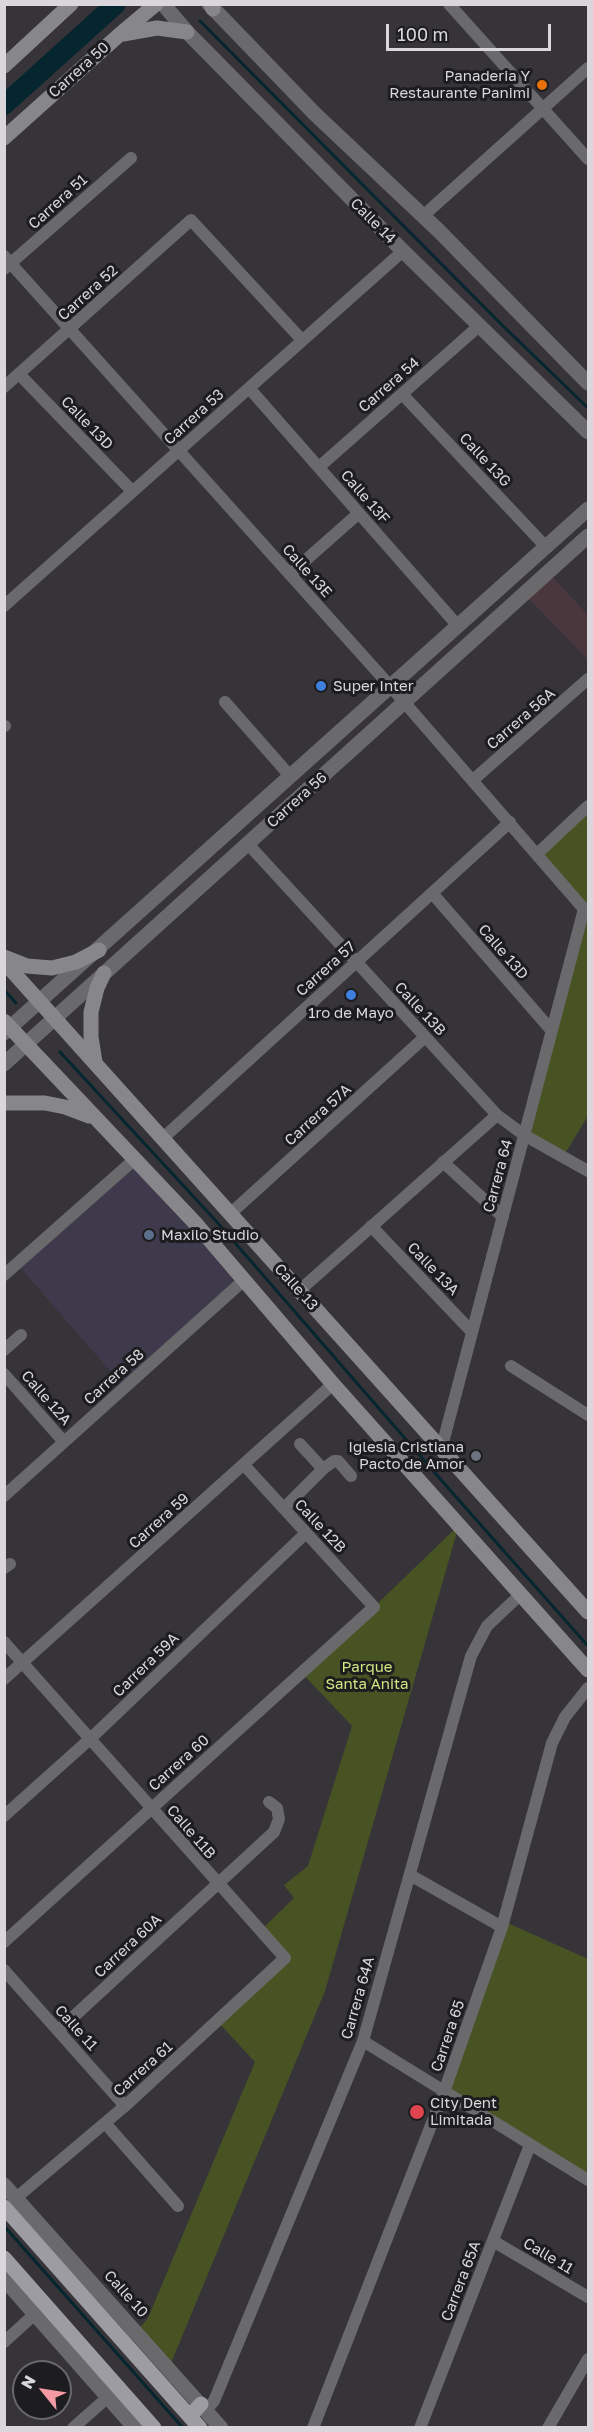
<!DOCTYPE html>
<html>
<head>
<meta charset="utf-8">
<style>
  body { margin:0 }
  #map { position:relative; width:593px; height:2432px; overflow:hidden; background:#363439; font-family:"Golos Text",sans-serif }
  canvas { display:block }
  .frame { position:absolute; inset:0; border:6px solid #d9d7db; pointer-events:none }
  .north { position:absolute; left:12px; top:2360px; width:60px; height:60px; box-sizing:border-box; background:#1d1c1e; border:2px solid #68676a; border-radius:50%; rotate:300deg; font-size:16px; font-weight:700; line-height:24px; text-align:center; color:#d9d7db }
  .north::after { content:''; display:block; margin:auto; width:21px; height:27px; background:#f49aa5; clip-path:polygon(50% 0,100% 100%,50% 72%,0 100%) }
  .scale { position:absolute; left:386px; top:24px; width:165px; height:27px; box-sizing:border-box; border:3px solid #d9d7db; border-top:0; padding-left:8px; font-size:18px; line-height:21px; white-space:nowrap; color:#d9d7db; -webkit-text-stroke:4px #1d1c1e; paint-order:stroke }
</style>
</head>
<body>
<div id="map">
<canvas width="593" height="2432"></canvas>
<div class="frame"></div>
<div class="north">N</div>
<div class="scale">100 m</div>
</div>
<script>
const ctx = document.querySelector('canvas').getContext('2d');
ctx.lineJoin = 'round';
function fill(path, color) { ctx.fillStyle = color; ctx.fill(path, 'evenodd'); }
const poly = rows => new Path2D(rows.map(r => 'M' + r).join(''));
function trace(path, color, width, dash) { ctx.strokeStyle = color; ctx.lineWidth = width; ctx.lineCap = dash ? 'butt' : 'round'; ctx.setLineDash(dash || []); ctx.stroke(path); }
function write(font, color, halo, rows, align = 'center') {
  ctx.font = font + ' "Golos Text",sans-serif'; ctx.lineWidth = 6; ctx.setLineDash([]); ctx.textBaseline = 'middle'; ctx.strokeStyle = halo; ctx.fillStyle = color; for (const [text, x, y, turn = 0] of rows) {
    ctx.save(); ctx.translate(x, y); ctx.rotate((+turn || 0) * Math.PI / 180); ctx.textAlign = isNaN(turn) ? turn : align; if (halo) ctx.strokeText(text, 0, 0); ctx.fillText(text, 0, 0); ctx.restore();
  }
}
fill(poly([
  [135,1159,243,1281,125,1388,17,1264]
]), '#3e3a4b');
fill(poly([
  [548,572,588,615,588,660,524,594]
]), '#4a363d');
fill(poly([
  [588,806,588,1116,563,1157,524,1135,584,909,537,854],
  [459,1525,325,1991,169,2368,136,2332,148,2318,255,2062,217,2021,285,1958,260,1931,294,1898,284,1885,308,1866,352,1726,301,1672,374,1607],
  [503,1921,588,1959,588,2180,444,2092]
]), '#485324');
trace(poly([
  [200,21,502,325,588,408],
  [4,990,16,1003],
  [60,1052,216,1221,449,1489,588,1646],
  [4,2226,183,2428]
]), '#06262f', 3);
trace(poly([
  [4,105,116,4]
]), '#06262f', 20);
trace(poly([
  [449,4,588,159],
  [423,216,588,68],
  [4,256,391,687,584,909,441,1450],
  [4,269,131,158],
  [20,375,132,491],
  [4,387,191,220,302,340],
  [249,388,458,626],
  [402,394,546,547],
  [319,467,479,326],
  [290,574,359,513],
  [4,606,403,251],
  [225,702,291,777],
  [4,726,5,726],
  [473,780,588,679],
  [248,844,497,1115,524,1135,588,1171],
  [537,854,588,806],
  [432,893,552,1031],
  [162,1139,510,822],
  [443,1162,503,1217],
  [230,1214,425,1037],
  [371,1226,472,1332],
  [4,1275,135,1159],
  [300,1290,497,1115],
  [4,1350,21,1335],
  [511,1366,588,1415],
  [4,1374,64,1442],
  [323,1469,334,1461,338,1461,351,1476],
  [4,1496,243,1281],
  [284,1508,323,1469,300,1444],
  [4,1568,10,1564],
  [4,1642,285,1958,125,2106,16,2198],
  [4,1679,333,1384],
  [4,1816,90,1739,306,1533],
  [410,1875,502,1927],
  [4,1942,374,1607,244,1465],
  [4,1970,125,2106],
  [58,2031,274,1832,279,1819,277,1808,269,1802],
  [363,2041,588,2180],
  [105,2123,178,2206],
  [493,2241,588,2297],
  [4,2342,36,2313],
  [206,2410,214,2401,363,2041,471,1656,487,1626,521,1594],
  [73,2428,108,2397],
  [313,2428,444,2092,502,1927,552,1743,565,1717,588,1688],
  [420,2428,530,2145],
  [548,2428,588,2359]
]), '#6a696c', 12);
trace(poly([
  [163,4,187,32,403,251,588,432],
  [209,4,315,114,439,231,588,383],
  [4,1033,588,509],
  [4,1064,588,536],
  [4,2185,221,2428],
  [4,2279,135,2428]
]), '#6a696c', 15);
trace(poly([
  [211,4,213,9],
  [123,34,157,28,187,32],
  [4,66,71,4],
  [4,138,118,36,156,4],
  [4,957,27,966,52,968,76,962,99,950],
  [4,962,588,1612],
  [4,1021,197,1225,333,1384,588,1670],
  [95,1062,91,1037,91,1012,97,988,104,973],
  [4,1103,45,1103,65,1107,89,1116]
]), '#87868a', 15);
trace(poly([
  [4,2207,200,2428],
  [4,2258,154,2428],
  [190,2416,201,2404]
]), '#9d9ca2', 15);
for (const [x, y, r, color] of [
  [542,85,6,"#e8710a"],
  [321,686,6,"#3f7fe0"],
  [351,995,6,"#3f7fe0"],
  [149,1235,6,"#5c6f8a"],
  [476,1456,6,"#6b7280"],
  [417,2112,8,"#e0444e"]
]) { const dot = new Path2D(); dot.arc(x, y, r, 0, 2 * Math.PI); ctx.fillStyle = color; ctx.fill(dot); trace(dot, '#1d1c1e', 2); }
write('15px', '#d9d7db', '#1d1c1e', [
  ["Carrera 50",79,70,-42],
  ["Carrera 51",58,202,-42],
  ["Calle 14",373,221,45],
  ["Carrera 52",88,293,-42],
  ["Carrera 54",389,385,-41],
  ["Carrera 53",194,417,-42],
  ["Calle 13D",87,423,46],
  ["Calle 13G",485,460,47],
  ["Calle 13F",365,497,49],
  ["Calle 13E",307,571,48],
  ["Carrera 56A",521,719,-41],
  ["Carrera 56",297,800,-42],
  ["Calle 13D",503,952,49],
  ["Carrera 57",326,969,-42],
  ["Calle 13B",420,1009,47],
  ["Carrera 57A",318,1115,-42],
  ["Carrera 64",498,1176,-75],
  ["Calle 13A",433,1269,46],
  ["Calle 13",296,1287,48],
  ["Carrera 58",114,1377,-42],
  ["Calle 12A",46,1398,49],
  ["Carrera 59",159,1521,-42],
  ["Calle 12B",320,1526,47],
  ["Carrera 59A",146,1665,-44],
  ["Carrera 60",179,1763,-42],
  ["Calle 11B",191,1832,49],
  ["Carrera 60A",128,1946,-43],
  ["Carrera 64A",358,1998,-74],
  ["Calle 11",76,2028,48],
  ["Carrera 65",448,2036,-71],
  ["Carrera 61",143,2069,-42],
  ["Calle 11",548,2256,31],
  ["Carrera 65A",461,2281,-69],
  ["Calle 10",126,2294,48]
]);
write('15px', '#d9d7db', '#1d1c1e', [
  ["Panaderia Y",530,76,"right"],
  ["Restaurante Panimi",530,93,"right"],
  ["Super Inter",333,686],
  ["1ro de Mayo",351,1013,"center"],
  ["Maxilo Studio",161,1235],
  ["Iglesia Cristiana",464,1447,"right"],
  ["Pacto de Amor",464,1464,"right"],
  ["City Dent",430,2103],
  ["Limitada",430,2120]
], 'left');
write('15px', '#cee682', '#1d1c1e', [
  ["Parque",367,1667],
  ["Santa Anita",367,1684]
]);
</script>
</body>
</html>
